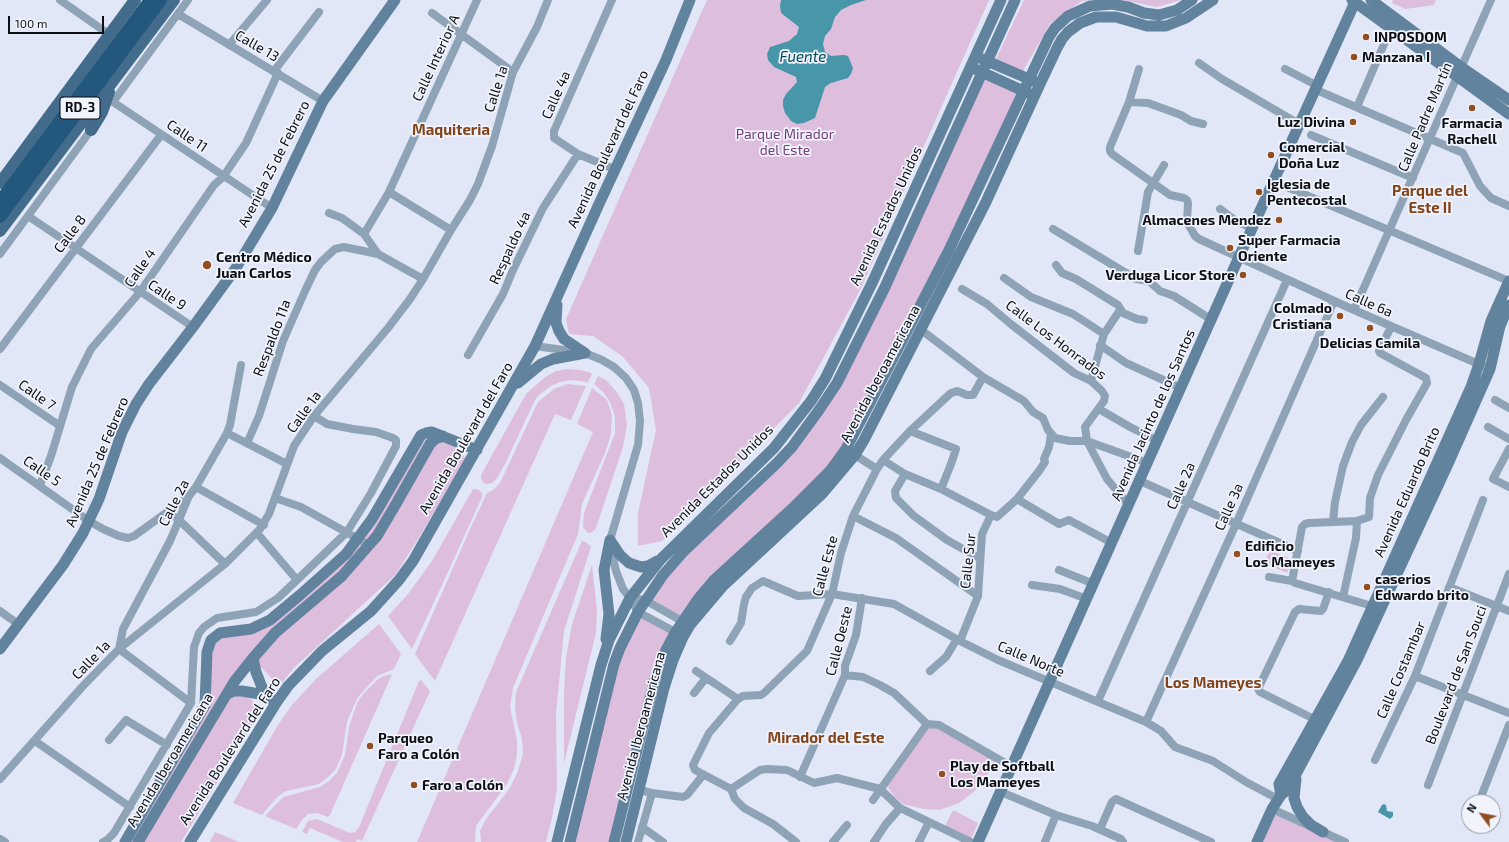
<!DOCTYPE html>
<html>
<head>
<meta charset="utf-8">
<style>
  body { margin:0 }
  #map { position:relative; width:1509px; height:842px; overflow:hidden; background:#e1e7f6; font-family:"Exo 2",sans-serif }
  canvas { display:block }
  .north { position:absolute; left:1461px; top:794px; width:40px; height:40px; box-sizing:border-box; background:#f1f4fd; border:1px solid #9698a0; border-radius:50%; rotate:302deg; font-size:11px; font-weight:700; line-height:16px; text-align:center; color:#0d0f14 }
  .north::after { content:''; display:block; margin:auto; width:14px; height:18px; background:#924e21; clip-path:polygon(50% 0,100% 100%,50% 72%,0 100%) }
  .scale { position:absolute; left:8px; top:16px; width:96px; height:18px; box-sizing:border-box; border:2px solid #0d0f14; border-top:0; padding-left:5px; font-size:12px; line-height:14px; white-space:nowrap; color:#0d0f14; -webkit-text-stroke:3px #f1f4fd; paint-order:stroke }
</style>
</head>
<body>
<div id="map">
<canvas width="1509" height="842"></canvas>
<div class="north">N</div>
<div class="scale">100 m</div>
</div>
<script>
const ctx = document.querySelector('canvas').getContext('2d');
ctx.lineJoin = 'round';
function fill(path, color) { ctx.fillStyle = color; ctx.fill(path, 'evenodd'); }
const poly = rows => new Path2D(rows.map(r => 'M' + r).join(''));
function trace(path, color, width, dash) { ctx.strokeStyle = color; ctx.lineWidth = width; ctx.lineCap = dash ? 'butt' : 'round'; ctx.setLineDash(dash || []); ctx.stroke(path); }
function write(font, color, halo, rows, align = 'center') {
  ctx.font = font + ' "Exo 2",sans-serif'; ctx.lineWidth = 3.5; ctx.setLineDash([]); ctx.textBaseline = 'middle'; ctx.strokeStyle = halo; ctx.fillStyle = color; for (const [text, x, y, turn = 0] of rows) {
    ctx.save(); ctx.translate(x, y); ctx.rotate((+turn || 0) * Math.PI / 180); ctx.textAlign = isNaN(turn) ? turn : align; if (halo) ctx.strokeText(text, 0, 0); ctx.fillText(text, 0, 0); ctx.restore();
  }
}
fill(poly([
  [707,0,989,0,860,290,799,403,662,541,638,546,638,513,656,430,649,388,622,356,593,336,569,334,566,319],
  [1024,0,1091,0,1082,1,1050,24,1023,71,995,61],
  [1123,0,1181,0,1157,7],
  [1393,0,1436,0,1434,5,1405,9,1392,3],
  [984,76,1018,93,932,278,844,447,831,464,681,617,652,599,667,575,823,410],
  [568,369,581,370,591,373,592,374,588,382,570,380,560,382,551,386,540,394,535,400,505,464,497,478,492,483,486,484,483,482,481,478,481,475,526,394,545,377,556,371],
  [598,376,606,380,616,391,624,404,627,425,623,447,598,522,595,530,591,533,588,533,583,527,584,513,615,433,615,417,610,402,603,392,594,384],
  [567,384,586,386,571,420,555,414,435,681,415,654,471,527,487,493,493,490,500,483,538,402,554,389],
  [592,388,607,400,612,415,611,434,605,453,582,504,578,534,513,688,510,707,517,740,517,754,514,769,507,784,476,826,475,842,417,842,593,432,577,424],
  [422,438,426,439,429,442,367,545,251,657,135,842,127,842,199,721,212,641,252,630,347,555],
  [438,441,447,442,457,449,466,458,418,539,396,574,295,667,279,686,255,661,280,633,345,577],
  [473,489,479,490,482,493,482,497,443,583,412,649,388,616,408,594,432,561],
  [582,541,586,542,591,547,564,631,556,714,557,789,552,818,546,842,481,842,480,831,486,819,510,788,518,771,523,754,522,739,517,722,515,707,516,692],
  [1270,550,1293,560,1287,573,1264,563],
  [592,565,597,610,596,633,564,763,564,693,566,657,572,624],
  [640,616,671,634,611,842,573,842,619,655],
  [379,624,401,654,394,669,377,676,358,697,347,721,342,755,336,769,328,777,319,784,286,791,277,797,262,815,233,803,278,725,291,706,316,679],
  [392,674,330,815,328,817,317,813,308,814,302,820,296,829,265,816,283,797,320,787,329,781,337,773,345,755,349,727,357,703,363,694,375,682,381,677],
  [421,680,430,691,362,841,357,839,356,842,343,842,310,828,307,834,302,832,308,821,317,819,350,833,355,832,359,827,419,681],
  [246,695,255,703,259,714,181,842,141,842,227,700,233,696],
  [940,725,997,762,976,790,959,803,939,810,924,809,903,804,895,797,887,786,930,726],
  [953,810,978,823,971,839,945,826],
  [1275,815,1338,842,1263,842],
  [215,832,239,842,210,842]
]), '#debedd');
fill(poly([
  [781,0,866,0,851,5,841,10,835,17,831,29,825,36,823,44,825,52,831,56,844,55,848,56,853,68,851,74,848,78,831,83,825,87,815,118,804,123,797,124,791,121,785,113,783,106,783,100,786,94,797,82,796,77,774,67,768,60,767,54,770,47,789,41,797,34,799,27,781,13,780,6],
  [1384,804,1386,805,1387,811,1393,812,1393,816,1390,819,1378,812,1382,805]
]), '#4796a9');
trace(poly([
  [60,0,110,35],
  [612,0,554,131,554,138,578,154,614,169],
  [432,13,513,72],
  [178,14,323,101],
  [229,45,267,0],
  [1199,63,1222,79,1299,124],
  [1139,69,1129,102,1110,147,1110,151,1112,154,1170,195,1184,198,1187,200,1188,203,1187,222,1195,236,1199,239,1354,310,1490,369],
  [1285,69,1316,85],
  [274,71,319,12],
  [1314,89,1463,153,1480,186,1491,198,1509,206],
  [113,102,272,208],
  [113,102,188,0],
  [1129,102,1148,103,1181,115,1191,121,1203,124],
  [1357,107,1391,28],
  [1311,135,1413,178],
  [1287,187,1509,281],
  [389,192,451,230],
  [1220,209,1236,221,1252,228],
  [329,213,342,218,364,234,378,254],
  [28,216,193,327],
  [1053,229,1136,279,1149,281,1160,291,1174,296,1212,320],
  [364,234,389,192,477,0],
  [1138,251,1148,192,1164,165],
  [0,254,91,130],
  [1056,265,1062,273,1076,279,1118,305,1123,313,1137,319,1144,320],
  [1004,278,1031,297,1073,314,1104,334],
  [962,289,987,304,1012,325,1074,373,1091,381,1102,391,1105,396,1104,401,1085,427,1087,441,1107,479,1129,505],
  [1354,310,1491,0],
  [920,329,983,377,1024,401,1033,412,1043,418,1048,430,1055,438,1070,441,1087,441,1148,463],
  [1100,345,1126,363,1181,388],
  [535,346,585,353,602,360,614,367,626,378,634,390,638,403,640,421,638,445,610,540,612,554,616,571,623,589,630,598,638,612,679,634],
  [0,349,161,135],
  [468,355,503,294,513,270,543,208,578,154],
  [1091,381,1104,334,1120,310],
  [0,385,60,426],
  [1495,400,1509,408],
  [1099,409,1130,427,1158,441],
  [1488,427,1509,439],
  [910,431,956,449,951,464,941,489],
  [227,433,287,464],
  [247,443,259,416,283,341,305,291,315,270,321,262,335,249,344,247,378,254,423,279],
  [1509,449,1493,479,1509,487],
  [850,452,877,469],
  [0,458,89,521,103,529,119,536,128,538,134,536,188,497],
  [883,460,905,474,941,489,991,515],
  [905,474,895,491,896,498,914,516,947,540,979,558],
  [1140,481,1298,551],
  [40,485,51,456,72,387,91,349,140,292,214,185,223,177,246,143,278,73],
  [196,487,264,525],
  [275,498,301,507,369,545],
  [1017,499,1059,524,1069,520,1112,543],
  [167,512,178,519,225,564],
  [853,516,896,538,978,596],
  [1333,522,1335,502,1343,466,1352,442,1361,425,1383,397],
  [257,533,297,580],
  [1059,570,1094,584],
  [1269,577,1292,581,1295,583,1372,606],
  [1292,581,1302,527,1305,524,1309,523,1357,521,1369,517,1370,498,1378,475,1406,420,1427,383,1426,378,1380,353,1379,351,1391,327],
  [1032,585,1060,589,1087,599],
  [1449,587,1509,611],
  [1343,597,1356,538,1357,521],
  [630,598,645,600,687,624],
  [0,611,18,624],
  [730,641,741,623,744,604,746,597,752,588,763,581,798,596,832,594,894,604,960,641,998,660,1146,722,1161,731,1175,747,1213,761,1246,782,1278,799],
  [960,641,978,596,982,534,991,515,997,517,1017,499,1039,471,1045,462,1044,459,1049,447,1051,434],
  [696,671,738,699],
  [930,671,946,657,957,639],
  [845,675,863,677,880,685,894,693,927,724,939,725,1012,767],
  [1415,676,1509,713],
  [694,693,706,678],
  [1098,701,1287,280],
  [191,703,119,649,123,629,170,541,189,496,196,487,227,433,230,425,241,365],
  [1316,720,1260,692,1258,689,1295,612,1299,609,1321,611,1323,609,1329,592],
  [1146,722,1236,524,1334,301],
  [109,740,126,720,167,745],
  [35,741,130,807],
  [1375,760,1415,676,1483,500],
  [800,777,845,675,845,666,856,635,862,598],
  [0,779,82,687,119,649,225,564,260,529,269,514,294,446,314,416,388,328,410,299,423,279,451,230,470,200,478,184,492,146,513,72,537,27,548,0],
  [1428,785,1509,574],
  [731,789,760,770,767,769,787,770,814,783,837,778,880,789,900,808,971,842],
  [639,790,652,793,683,797,687,795,703,775],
  [1001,792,1056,815,1092,826,1121,839,1123,842],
  [873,800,927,724],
  [1479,802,1509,725],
  [1272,809,1345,842],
  [642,827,663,842],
  [1100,829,1112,802,1116,799,1211,842],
  [0,839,5,842],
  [103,842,107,840,114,833,191,703,194,647,199,633,204,627,217,618,256,612,278,598,297,580,347,532,371,493,396,446,396,440,393,438,376,432,353,429,327,424,314,416],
  [638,842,652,793],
  [796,842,773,824,744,808,735,799,731,789,695,770,693,765,709,733,738,699,743,696,761,695,764,693,807,651,832,594,841,553,853,516,877,469,883,460,910,431,951,393,957,391,967,395,973,395,983,377],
  [833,842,847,825],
  [874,842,886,824,900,808],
  [919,842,929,822],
  [1045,842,1056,815]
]), '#8ea4b6', 8);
trace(poly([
  [1352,0,1509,114],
  [1371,0,1461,67,1509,100],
  [980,58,1036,82],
  [975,69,1030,94],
  [557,305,556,323,559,331,564,339,585,353],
  [518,383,541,364,553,359,585,353],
  [610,540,620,555,629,563,641,567,648,566,657,561],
  [606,639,609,614,604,570,610,540],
  [0,649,63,565,83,533,99,499,122,432,136,404,149,384,193,327,236,268,272,208,323,101,395,0],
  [253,658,256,672,265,695],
  [227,694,234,691,242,691,265,695,276,703],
  [1296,779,1294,798,1297,807,1303,817,1311,825,1323,832],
  [1281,795,1279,784,1348,661,1471,387,1479,364,1491,321,1509,281],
  [125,842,205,705,207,652,211,640,220,633,251,629,270,620,300,595,346,554,372,519,421,435,426,433,432,432,477,450],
  [138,842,234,682,253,658,275,633,342,576,369,545,377,536,396,504,430,444,435,439,443,436],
  [190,842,276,703,288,686,322,651,371,611,399,580,413,561,535,346,599,204,666,60,690,0],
  [557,842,601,665,609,640,630,598,661,559,774,448,811,401,825,379,873,281,1001,0],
  [570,842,614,664,620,648,638,612,663,575,684,551,777,463,792,447,819,410,837,383,885,287,1015,0],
  [614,842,654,682,666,650,675,633,698,599,714,580,795,506,830,471,846,449,949,250,1049,37,1055,28,1068,16,1090,6,1112,4,1128,7,1144,13,1159,15,1177,10,1192,0],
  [626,842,664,688,673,660,683,637,690,625,723,586,822,494,855,455,864,440,985,204,1040,84,1057,48,1062,39,1068,32,1080,23,1096,17,1116,17,1147,26,1166,26,1186,18,1213,0],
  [978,842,1239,257,1356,0],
  [1257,842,1272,809,1281,795,1288,789,1357,660,1448,464,1490,369,1500,326,1509,305]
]), '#62839e', 11);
trace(poly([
  [91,130,102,112,109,92],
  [0,183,135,0],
  [0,231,174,0]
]), '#426b8c', 12);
trace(poly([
  [0,201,150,0],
  [0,217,161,0]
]), '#23577c', 12);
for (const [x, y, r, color] of [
  [1366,37,4,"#924e21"],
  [1354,57,4,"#924e21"],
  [1472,108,4,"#924e21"],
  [1353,122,4,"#924e21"],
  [1271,155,4,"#924e21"],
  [1259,192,4,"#924e21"],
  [1279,220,4,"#924e21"],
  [1230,248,4,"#924e21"],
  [207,265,5,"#924e21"],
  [1243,275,4,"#924e21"],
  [1340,316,4,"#924e21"],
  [1370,328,4,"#924e21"],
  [1237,554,4,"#924e21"],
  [1367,587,4,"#924e21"],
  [370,746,4,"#924e21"],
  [942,774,4,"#924e21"],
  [414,785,4,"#924e21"]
]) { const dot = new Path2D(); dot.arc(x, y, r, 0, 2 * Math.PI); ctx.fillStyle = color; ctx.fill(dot); trace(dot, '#f1f4fd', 1.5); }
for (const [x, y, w] of [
  [80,108,40]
]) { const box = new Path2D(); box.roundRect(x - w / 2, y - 11, w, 22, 3); ctx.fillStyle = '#f1f4fd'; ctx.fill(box); trace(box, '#0d0f14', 1); }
write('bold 13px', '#0d0f14', null, [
  ["RD-3",80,108]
]);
write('bold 14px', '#0d0f14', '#f1f4fd', [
  ["INPOSDOM",1374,37],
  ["Manzana I",1362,57],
  ["Luz Divina",1345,122,"right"],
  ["Farmacia",1472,123,"center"],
  ["Rachell",1472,139,"center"],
  ["Comercial",1279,147],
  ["Doña Luz",1279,163],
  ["Iglesia de",1267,184],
  ["Pentecostal",1267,200],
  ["Almacenes Mendez",1271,220,"right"],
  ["Super Farmacia",1238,240],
  ["Oriente",1238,256],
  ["Centro Médico",216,257],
  ["Juan Carlos",216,273],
  ["Verduga Licor Store",1235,275,"right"],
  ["Colmado",1332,308,"right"],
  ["Cristiana",1332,324,"right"],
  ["Delicias Camila",1370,343,"center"],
  ["Edificio",1245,546],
  ["Los Mameyes",1245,562],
  ["caserios",1375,579],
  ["Edwardo brito",1375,595],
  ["Parqueo",378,738],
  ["Faro a Colón",378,754],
  ["Play de Softball",950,766],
  ["Los Mameyes",950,782],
  ["Faro a Colón",422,785]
], 'left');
write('14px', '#0d0f14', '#f1f4fd', [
  ["Calle 13",257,46,30],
  ["Calle Interior A",436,58,-65],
  ["Calle 1a",496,89,-72],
  ["Calle 4a",556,95,-66],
  ["Calle Padre Martín",1425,117,-67],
  ["Calle 11",187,136,34],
  ["Avenida Boulevard del Faro",608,149,-65],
  ["Avenida 25 de Febrero",274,164,-63],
  ["Avenida Estados Unidos",886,216,-65],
  ["Calle 8",70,234,-53],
  ["Respaldo 4a",510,248,-65],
  ["Calle 4",140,268,-55],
  ["Calle 9",167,295,34],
  ["Calle 6a",1369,303,24],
  ["Respaldo 11a",272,338,-69],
  ["Calle Los Honrados",1056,340,37],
  ["Avenida Iberoamericana",880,374,-62],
  ["Calle 7",37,395,35],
  ["Calle 1a",304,412,-54],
  ["Avenida Jacinto de los Santos",1153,415,-66],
  ["Avenida Boulevard del Faro",466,438,-60],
  ["Avenida 25 de Febrero",97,462,-67],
  ["Calle 5",42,471,35],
  ["Avenida Estados Unidos",717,481,-45],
  ["Calle 2a",1181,486,-66],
  ["Avenida Eduardo Brito",1407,492,-66],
  ["Calle 2a",174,503,-63],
  ["Calle 3a",1229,507,-66],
  ["Calle Sur",968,561,-84],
  ["Calle Este",825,566,-75],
  ["Calle Oeste",839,641,-76],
  ["Calle Norte",1031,659,23],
  ["Calle 1a",91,660,-46],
  ["Calle Costambar",1401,670,-67],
  ["Boulevard de San Souci",1456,675,-69],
  ["Avenida Iberoamericana",641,726,-75],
  ["Avenida Boulevard del Faro",230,751,-57],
  ["Avenida Iberoamericana",170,760,-59]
]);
write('14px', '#763d76', '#f1f4fd', [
  ["Parque Mirador",785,134],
  ["del Este",785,150]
]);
write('italic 15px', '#004957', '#f1f4fd', [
  ["Fuente",803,57]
]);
write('bold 15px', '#82441b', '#f1f4fd', [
  ["Maquiteria",451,130],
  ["Parque del",1430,191],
  ["Este II",1430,208],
  ["Los Mameyes",1213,683],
  ["Mirador del Este",826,738]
]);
</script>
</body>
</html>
